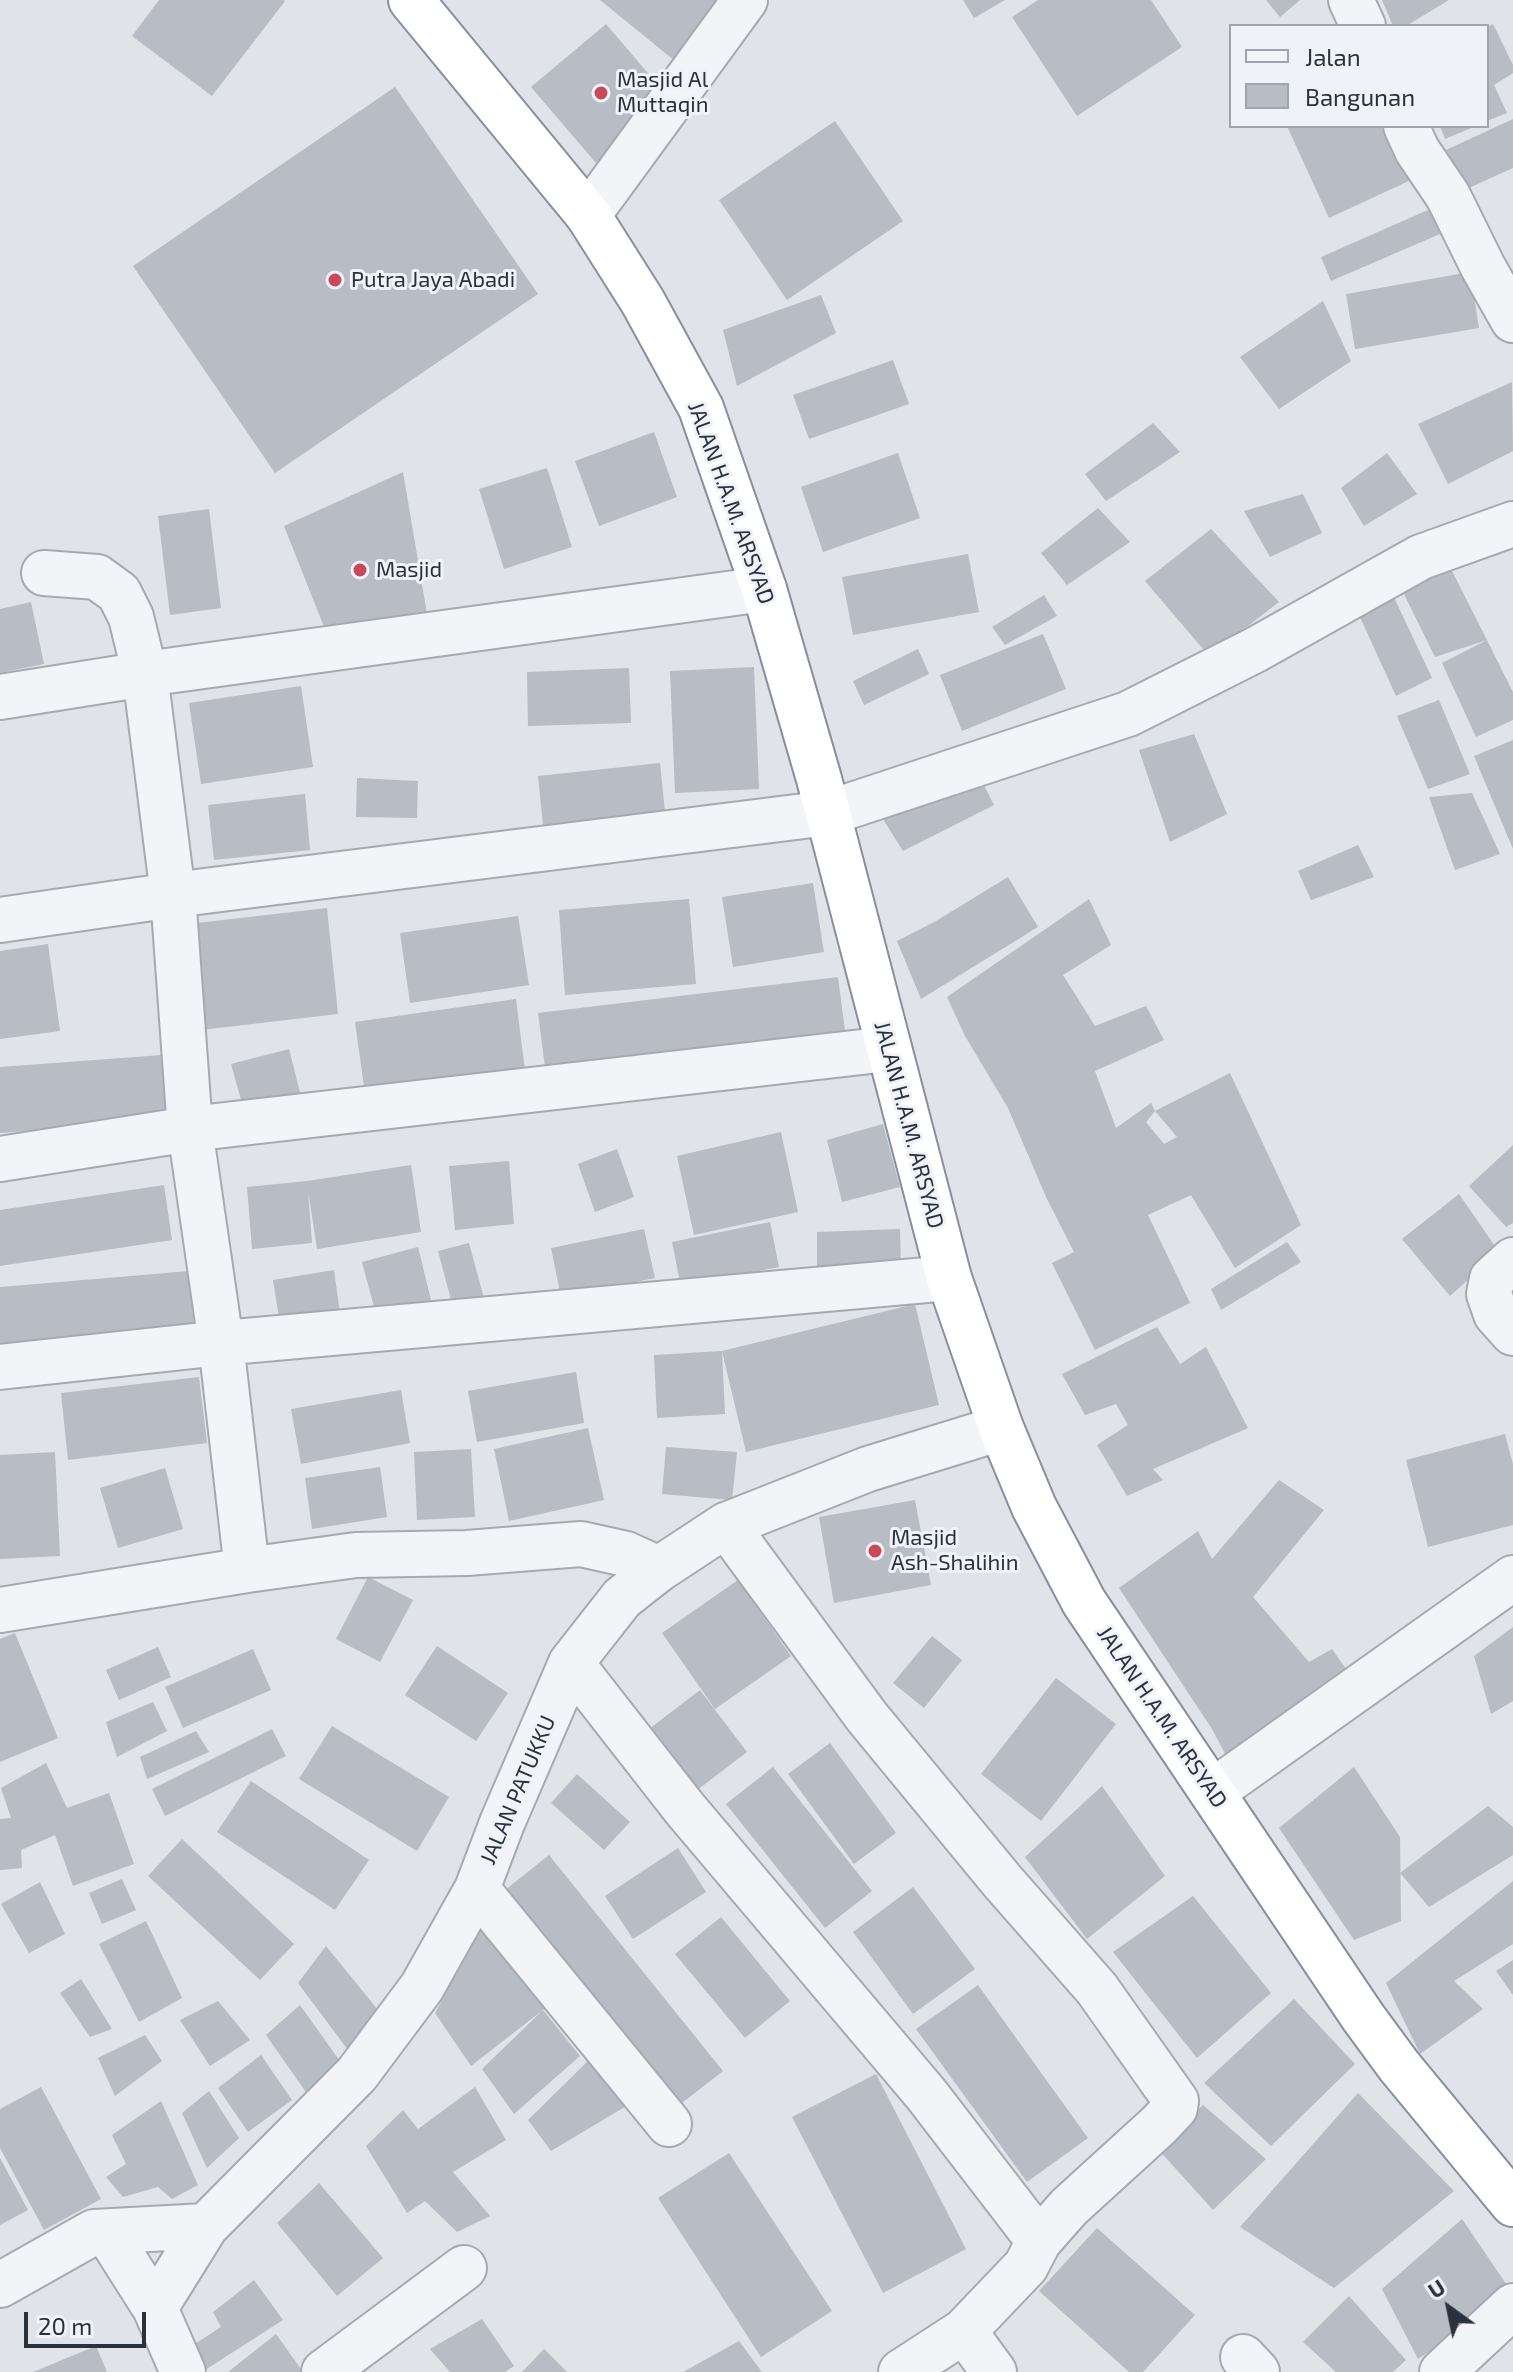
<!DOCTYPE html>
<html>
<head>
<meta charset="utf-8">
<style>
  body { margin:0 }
  #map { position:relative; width:1513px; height:2372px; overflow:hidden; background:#e0e3e8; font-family:"Exo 2",sans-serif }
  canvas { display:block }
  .legend { position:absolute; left:1229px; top:24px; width:260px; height:104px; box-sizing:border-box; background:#eff2f6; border:2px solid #a0a5ad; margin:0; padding:10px 14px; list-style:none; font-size:24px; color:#29313f }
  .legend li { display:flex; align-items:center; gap:16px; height:40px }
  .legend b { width:40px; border:2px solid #a0a5ad }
  .north { position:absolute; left:1409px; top:2268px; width:80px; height:80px; -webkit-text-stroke:6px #eff2f6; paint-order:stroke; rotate:327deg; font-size:22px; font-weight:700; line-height:32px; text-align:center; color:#29313f }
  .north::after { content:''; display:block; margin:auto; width:28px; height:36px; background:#29313f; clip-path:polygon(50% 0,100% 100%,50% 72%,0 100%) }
  .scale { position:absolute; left:24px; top:2312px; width:122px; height:36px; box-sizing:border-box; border:4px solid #29313f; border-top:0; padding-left:10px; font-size:24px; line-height:28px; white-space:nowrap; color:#29313f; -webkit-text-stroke:6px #eff2f6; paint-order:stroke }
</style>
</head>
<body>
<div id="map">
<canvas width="1513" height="2372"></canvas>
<ul class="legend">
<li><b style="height:10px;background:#f3f4f7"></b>Jalan</li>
<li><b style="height:22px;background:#b7bcc5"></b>Bangunan</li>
</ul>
<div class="north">U</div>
<div class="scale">20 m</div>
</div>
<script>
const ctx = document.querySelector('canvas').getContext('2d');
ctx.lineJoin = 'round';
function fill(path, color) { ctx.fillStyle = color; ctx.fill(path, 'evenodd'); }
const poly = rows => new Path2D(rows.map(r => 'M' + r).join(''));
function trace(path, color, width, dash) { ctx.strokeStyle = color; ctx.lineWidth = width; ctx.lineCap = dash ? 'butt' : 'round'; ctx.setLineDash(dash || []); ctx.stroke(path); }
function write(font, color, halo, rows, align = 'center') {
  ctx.font = font + ' "Exo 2",sans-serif'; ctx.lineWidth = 6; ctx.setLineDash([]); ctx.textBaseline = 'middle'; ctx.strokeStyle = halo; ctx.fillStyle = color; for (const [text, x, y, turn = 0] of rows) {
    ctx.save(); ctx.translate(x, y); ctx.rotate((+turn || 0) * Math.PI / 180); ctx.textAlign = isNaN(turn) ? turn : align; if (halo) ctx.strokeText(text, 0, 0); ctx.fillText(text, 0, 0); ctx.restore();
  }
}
fill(poly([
  [159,0,283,0,285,1,212,96,132,36],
  [600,0,743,0,686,70],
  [963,0,1005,0,974,18],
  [1038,0,1151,0,1182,47,1077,116,1012,17],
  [1266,0,1300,0,1280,17],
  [1382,0,1449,0,1406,26,1393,26],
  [606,24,670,99,596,163,531,87],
  [1493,24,1513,65,1513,73,1494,85,1507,113,1487,121,1487,27],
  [395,87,538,294,275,473,133,266],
  [1513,119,1513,168,1460,192,1446,150],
  [835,121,903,221,787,300,719,200],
  [1287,126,1386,126,1411,180,1329,218],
  [1440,126,1476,126,1445,139],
  [1437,206,1447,231,1331,281,1321,257],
  [1470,272,1479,328,1355,349,1346,294],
  [821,295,836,333,737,386,723,330],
  [1323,301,1351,361,1279,409,1240,357],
  [893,360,909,404,809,439,793,395],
  [1512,382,1513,451,1448,484,1418,424],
  [1153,423,1180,452,1106,501,1085,474],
  [654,432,677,497,599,526,575,461],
  [898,453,920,518,823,552,801,487],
  [1387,453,1417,494,1364,526,1341,488],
  [547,468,572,547,504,569,479,489],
  [403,472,427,614,328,637,284,526],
  [1303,494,1322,533,1270,557,1244,511],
  [1098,508,1130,542,1067,585,1041,553],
  [209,509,221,608,170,615,158,516],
  [1211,529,1279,602,1209,656,1145,581],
  [968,554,979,612,853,635,842,577],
  [1451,569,1487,640,1435,657,1402,590],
  [1391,591,1432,678,1396,696,1359,615],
  [1044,595,1057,616,1005,645,992,627],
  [31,602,44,664,0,673,0,609],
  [1043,634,1066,689,962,731,940,675],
  [1487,640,1513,692,1513,720,1476,737,1442,663],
  [918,649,929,674,864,705,853,681],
  [754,667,759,789,675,793,670,671],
  [629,668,631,723,528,726,527,672],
  [301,686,313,767,201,784,189,703],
  [1439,700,1470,774,1428,789,1397,716],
  [1194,734,1227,814,1170,842,1139,750],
  [1513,740,1513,849,1474,756],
  [660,763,666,822,544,835,538,776],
  [978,773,994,805,903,851,879,813],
  [357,778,418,781,417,818,356,817],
  [1472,793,1500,854,1455,870,1429,797],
  [305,794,310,850,214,860,208,805],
  [1358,845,1374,877,1311,900,1298,871],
  [1008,877,1038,927,921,999,897,941,936,921],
  [813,883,824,952,733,967,722,897],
  [689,899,696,984,565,995,559,910],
  [1089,899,1111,945,1063,975,1095,1026,1146,1006,1164,1040,1095,1071,1116,1128,1151,1103,1155,1111,1230,1073,1301,1225,1235,1268,1191,1195,1148,1215,1190,1303,1095,1350,1052,1263,1074,1252,1046,1197,1008,1108,965,1036,947,997],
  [1155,1111,1177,1137,1164,1144,1146,1122],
  [327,908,338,1014,201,1030,188,924],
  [518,916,529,985,410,1003,400,933],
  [48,944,60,1031,0,1039,0,951],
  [838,977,845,1031,545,1067,538,1013],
  [516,999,526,1078,366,1101,355,1022],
  [289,1049,302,1100,245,1114,231,1064],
  [162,1055,167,1120,0,1133,0,1067],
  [883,1124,900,1187,842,1202,827,1140],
  [781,1132,798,1212,694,1235,677,1156],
  [1513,1145,1513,1223,1506,1227,1469,1186],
  [617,1149,634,1197,595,1212,578,1164],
  [509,1161,514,1224,455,1230,449,1166],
  [411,1165,421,1232,317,1249,308,1190,312,1243,252,1249,247,1187,307,1181],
  [164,1185,172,1240,0,1266,0,1210],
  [1459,1194,1499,1252,1450,1296,1402,1239],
  [770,1222,779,1267,681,1287,672,1242],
  [644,1229,655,1278,561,1297,551,1248],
  [900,1229,901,1272,817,1274,817,1232],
  [1287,1242,1301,1262,1221,1310,1211,1289],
  [469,1243,485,1302,454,1311,438,1251],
  [418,1247,432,1304,377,1318,362,1262],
  [334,1270,341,1321,281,1331,273,1280],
  [190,1271,194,1329,0,1344,0,1287],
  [915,1304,939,1405,746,1452,722,1351],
  [1157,1327,1180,1364,1206,1347,1248,1428,1153,1469,1163,1480,1127,1496,1097,1445,1128,1425,1116,1404,1085,1415,1062,1374],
  [722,1351,725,1414,657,1418,654,1355],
  [576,1372,584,1423,477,1442,468,1391],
  [199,1377,207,1443,68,1460,61,1393],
  [401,1390,410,1443,301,1464,291,1409],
  [588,1428,604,1500,509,1521,494,1449],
  [1505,1434,1513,1464,1513,1525,1428,1547,1406,1460],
  [666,1447,737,1452,732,1500,662,1494],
  [471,1449,475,1517,417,1520,414,1452],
  [55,1452,60,1556,0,1559,0,1455],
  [380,1467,387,1517,312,1529,305,1478],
  [165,1468,183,1529,118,1548,100,1488],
  [1279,1480,1324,1510,1253,1597,1309,1662,1332,1649,1353,1679,1231,1765,1212,1729,1119,1588,1198,1531,1212,1559],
  [915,1500,931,1585,834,1603,819,1517],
  [368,1577,413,1600,380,1662,336,1639],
  [738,1580,791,1656,715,1709,662,1633],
  [1513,1627,1513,1701,1491,1714,1474,1656],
  [15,1633,58,1738,0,1762,0,1639],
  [932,1636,962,1660,924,1708,893,1683],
  [437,1646,508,1693,476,1741,405,1695],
  [158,1647,171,1677,119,1700,106,1670],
  [253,1649,271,1690,183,1728,165,1687],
  [1056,1678,1116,1724,1041,1821,981,1774],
  [700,1690,747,1752,692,1794,645,1732],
  [153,1702,167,1731,117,1757,106,1722],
  [332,1726,449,1797,417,1851,299,1779],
  [272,1729,286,1756,165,1816,152,1789],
  [196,1731,209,1752,147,1779,140,1757],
  [830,1743,896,1833,854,1864,788,1774],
  [46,1763,67,1808,109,1793,134,1864,73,1886,55,1835,21,1850,22,1868,0,1870,0,1819,11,1818,1,1788],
  [773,1767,872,1891,825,1928,726,1804],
  [1354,1767,1400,1837,1401,1921,1354,1940,1279,1828],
  [577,1774,630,1822,604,1850,551,1803],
  [251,1781,369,1860,335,1910,217,1832],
  [1102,1786,1165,1876,1087,1939,1025,1857],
  [1488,1806,1513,1827,1513,1855,1429,1907,1400,1873],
  [182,1839,294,1944,260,1980,148,1876],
  [678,1848,706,1892,633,1939,605,1896],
  [549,1855,723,2071,673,2110,500,1894],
  [122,1879,136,1910,102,1924,89,1893],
  [1513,1881,1513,1944,1454,1981,1483,2009,1420,2054,1386,1983],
  [40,1882,65,1934,29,1953,1,1904],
  [913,1887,975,1969,913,2014,853,1932],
  [1193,1896,1271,1993,1197,2058,1113,1952],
  [721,1917,790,2001,745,2038,675,1954],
  [146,1921,182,1998,139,2022,99,1944],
  [484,1924,548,2006,543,2010,580,2056,514,2114,482,2069,543,2010,471,2066,435,2013],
  [326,1946,387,2021,348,2050,298,1983],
  [1513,1960,1513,1995,1496,1971],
  [81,1979,112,2029,90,2037,60,1993],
  [978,1985,1088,2138,1027,2182,916,2029],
  [1294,1999,1355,2064,1271,2146,1204,2083],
  [218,2001,250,2040,210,2066,180,2020],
  [300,2005,347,2071,308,2095,266,2035],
  [145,2035,162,2061,115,2096,98,2058],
  [261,2055,292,2100,248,2132,218,2088],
  [594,2055,638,2099,551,2151,528,2120],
  [876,2074,966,2249,883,2293,792,2117],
  [41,2087,101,2199,44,2230,0,2148,0,2109],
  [475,2087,506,2140,453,2172,490,2216,457,2232,425,2201,407,2213,366,2146,403,2110,418,2129],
  [209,2091,239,2138,207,2168,182,2113],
  [1358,2093,1454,2191,1334,2288,1240,2227],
  [161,2101,198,2185,172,2199,158,2187,123,2197,106,2177,126,2164,112,2135],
  [1203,2105,1266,2159,1213,2210,1157,2148],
  [729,2153,832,2311,761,2357,658,2198],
  [0,2158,28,2210,0,2225],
  [319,2183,383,2258,337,2296,277,2223],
  [1462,2219,1513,2294,1418,2359,1382,2289],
  [1097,2228,1195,2315,1143,2372,1129,2372,1039,2291],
  [254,2280,283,2320,202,2372,187,2349,221,2327,213,2312],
  [1349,2296,1406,2360,1393,2372,1336,2372,1303,2342],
  [482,2319,514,2366,505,2372,450,2372,430,2349],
  [276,2334,303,2372,228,2372],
  [739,2341,762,2372,683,2372],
  [96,2346,107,2372,33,2372],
  [544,2349,567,2372,522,2372]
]), '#b7bcc5');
const minor = poly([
  [1351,0,1363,26],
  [1406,126,1417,150,1448,196,1483,267,1513,320],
  [44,573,97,577,119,593,131,617,145,674,173,895,190,1129,221,1343,247,1570,356,1555,467,1553,581,1544,626,1554,659,1569],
  [0,697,145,674,764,589],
  [0,920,173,895,828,813,1128,714,1255,650,1421,557,1513,524],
  [0,1159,190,1129,888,1049],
  [1513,1260,1492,1279,1489,1294,1496,1314,1513,1333],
  [0,1367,221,1343,949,1278],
  [726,1525,867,1717,1003,1882,1097,1989,1176,2101,1175,2108,1159,2125,1069,2207,1039,2241,1026,2266,964,2331,901,2372],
  [0,1610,247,1570],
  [571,1663,685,1809,926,2094,1039,2241],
  [1212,1792,1513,1578],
  [477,1889,669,2124],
  [102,2233,110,2237,155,2308,183,2372],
  [0,2285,94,2232,206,2226],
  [155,2308,206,2226,357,2074,422,1987,477,1889,502,1823,571,1663,622,1598,659,1569,726,1525,868,1469,1001,1428],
  [964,2331,994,2372],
  [1243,2357,1257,2372],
  [324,2372,464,2268],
  [1442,2372,1513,2306]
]);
const tertiary = poly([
  [588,215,745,0]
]);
const trunk = poly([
  [411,0,588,215,643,302,701,408,764,589,819,779,949,1278,1001,1428,1034,1507,1084,1602,1363,2017,1399,2066,1513,2204]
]);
trace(minor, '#a5aab2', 48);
trace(tertiary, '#a5aab2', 48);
trace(trunk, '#88909e', 48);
trace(minor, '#f3f4f7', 44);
trace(tertiary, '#f3f4f7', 44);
trace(trunk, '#fff', 44);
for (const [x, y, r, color] of [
  [601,93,8,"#c84a5a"],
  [335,280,8,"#c84a5a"],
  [360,570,8,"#c84a5a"],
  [875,1551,8,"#c84a5a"]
]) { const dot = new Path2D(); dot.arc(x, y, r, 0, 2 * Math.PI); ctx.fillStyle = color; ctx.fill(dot); trace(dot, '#eff2f6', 3); }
write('22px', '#29313f', '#eff2f6', [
  ["Masjid Al",617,80],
  ["Muttaqin",617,105],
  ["Putra Jaya Abadi",351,280],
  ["Masjid",376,570],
  ["Masjid",891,1538],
  ["Ash-Shalihin",891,1563]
], 'left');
write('22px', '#29313f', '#eff2f6', [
  ["JALAN H.A.M. ARSYAD",731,503,70],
  ["JALAN H.A.M. ARSYAD",909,1125,75],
  ["JALAN H.A.M. ARSYAD",1162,1717,56],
  ["JALAN PATUKKU",518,1790,-67]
]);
</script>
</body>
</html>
